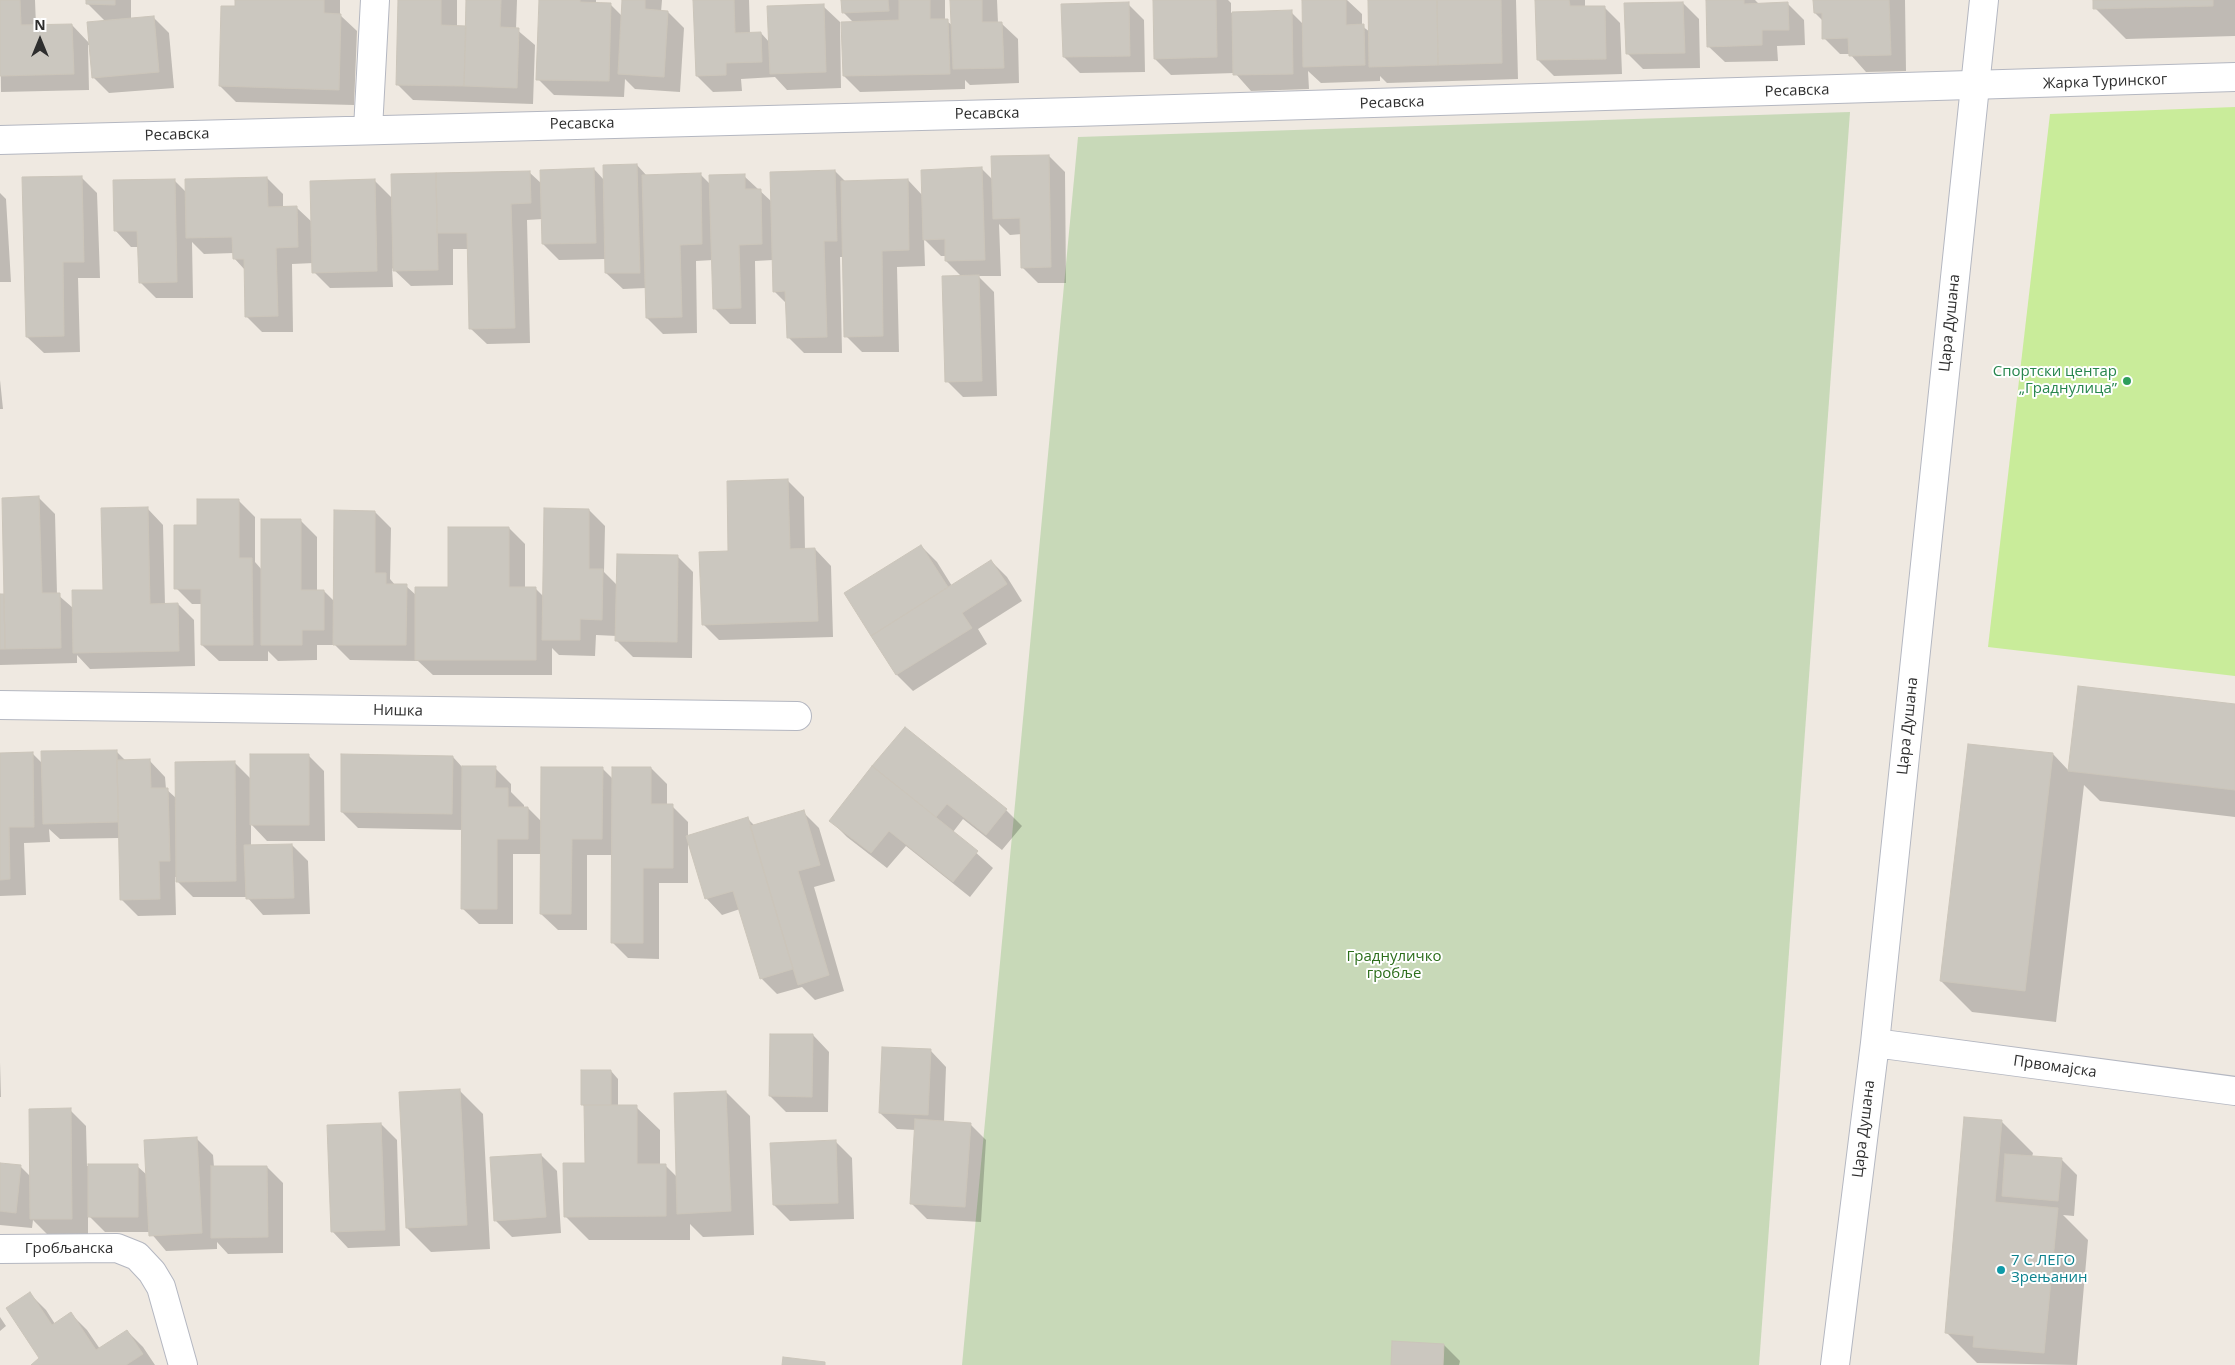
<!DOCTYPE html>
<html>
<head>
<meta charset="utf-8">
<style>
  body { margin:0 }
  #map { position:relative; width:2235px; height:1365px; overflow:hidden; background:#efe9e1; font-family:"Open Sans",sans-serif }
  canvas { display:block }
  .north { position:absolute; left:15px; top:15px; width:50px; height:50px; -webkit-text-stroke:4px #fff; paint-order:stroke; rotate:0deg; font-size:14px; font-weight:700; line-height:20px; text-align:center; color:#2e2e2e }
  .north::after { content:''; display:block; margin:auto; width:18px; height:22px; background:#2e2e2e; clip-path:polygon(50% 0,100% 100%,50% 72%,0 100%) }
</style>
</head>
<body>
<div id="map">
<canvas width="2235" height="1365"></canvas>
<div class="north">N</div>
</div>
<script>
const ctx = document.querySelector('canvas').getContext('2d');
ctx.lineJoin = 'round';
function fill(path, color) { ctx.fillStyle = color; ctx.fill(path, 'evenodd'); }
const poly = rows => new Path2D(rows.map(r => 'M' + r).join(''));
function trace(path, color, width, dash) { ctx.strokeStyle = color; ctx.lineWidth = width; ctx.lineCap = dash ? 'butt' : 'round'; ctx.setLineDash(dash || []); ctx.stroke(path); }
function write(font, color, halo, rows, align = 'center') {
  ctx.font = font + ' "Open Sans",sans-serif'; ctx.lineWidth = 4; ctx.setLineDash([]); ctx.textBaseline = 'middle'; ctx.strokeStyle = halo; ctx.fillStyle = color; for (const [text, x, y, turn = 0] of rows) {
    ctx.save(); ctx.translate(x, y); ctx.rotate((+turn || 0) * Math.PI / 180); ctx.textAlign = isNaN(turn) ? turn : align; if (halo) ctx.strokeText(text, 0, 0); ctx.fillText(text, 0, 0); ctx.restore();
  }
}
fill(poly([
  [1850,112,1759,1365,962,1365,1078,137]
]), '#c8d9b8');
fill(poly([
  [2235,107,2235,676,1988,647,2050,114]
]), '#c9ec9a');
fill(poly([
  [0,0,35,0,36,26,72,25,90,44,105,21,87,3,87,0,131,0,131,19,153,17,169,33,174,88,109,93,93,77,90,45,88,45,89,90,1,92],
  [236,0,340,0,340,15,357,31,354,105,236,102,220,86],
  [399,0,457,0,457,27,467,27,468,0,517,0,516,29,535,45,533,104,413,100,397,84],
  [540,0,596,0,596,4,610,4,622,16,623,0,662,0,661,12,668,12,684,28,680,92,635,89,625,79,624,97,554,95,538,79],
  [694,0,749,0,750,34,761,33,770,43,823,6,840,22,841,88,787,90,775,77,741,79,742,91,713,92,697,76],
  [843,0,945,0,945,20,952,25,952,0,997,0,998,23,1001,23,1018,39,1019,83,970,85,965,80,965,89,860,92,844,76,854,23,843,12],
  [1154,0,1228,0,1231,3,1231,13,1291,12,1303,24,1303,0,1347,0,1362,14,1362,26,1370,32,1369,0,1516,0,1518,79,1387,83,1380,76,1380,81,1321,83,1308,71,1309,89,1251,91,1235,73,1171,75,1155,59],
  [1537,0,1585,0,1585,7,1604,7,1620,23,1622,74,1554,76,1538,60],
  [1707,0,1755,0,1760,5,1788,4,1804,20,1805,45,1777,46,1778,61,1725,62,1708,46],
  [1814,0,1905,0,1906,71,1866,72,1850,54,1840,54,1824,38,1823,21,1815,13],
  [2094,0,2235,0,2235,36,2126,39,2095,8],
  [1683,3,1699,19,1700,68,1643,69,1627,53],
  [1128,4,1144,20,1145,72,1080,73,1064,57],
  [1049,156,1065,172,1066,283,1038,283,1022,267,1022,234,1010,235,999,224,1001,276,978,276,994,292,997,396,963,397,947,381,962,277,946,261,946,256,941,256,924,239,925,266,897,267,899,352,862,352,846,336,844,257,840,257,842,353,804,353,788,337,787,304,774,291,773,260,755,261,756,324,730,324,714,308,713,260,696,261,697,333,663,334,647,318,646,288,623,289,606,273,606,259,559,260,543,244,543,219,527,220,530,343,487,344,470,328,469,249,453,249,453,285,411,286,392,268,393,287,330,288,314,272,314,263,292,264,293,332,262,332,246,316,245,270,234,258,234,253,204,254,192,242,193,298,156,298,140,282,139,247,131,247,115,230,174,180,187,193,267,178,283,194,283,208,297,208,313,223,374,180,393,199,529,172,542,184,594,169,604,180,637,165,647,176,700,174,711,185,744,176,772,202,835,171,846,182,908,180,923,196,981,168,993,180],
  [81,177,97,193,100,278,78,278,80,352,44,353,27,337],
  [0,193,6,199,11,282,0,282],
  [0,380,3,409,0,409],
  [788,481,804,497,805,550,815,549,831,566,833,637,719,640,703,624,730,552],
  [39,498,55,514,57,594,73,608,104,591,147,508,163,525,165,605,178,604,194,620,195,666,90,669,77,655,77,663,0,665,0,595,5,595],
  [239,501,255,517,255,562,262,570,300,520,317,537,317,591,324,591,335,602,375,512,391,528,390,579,396,586,406,586,417,596,449,589,509,528,525,544,525,589,536,589,544,597,589,510,605,526,604,572,618,586,677,556,693,572,692,658,633,657,617,641,617,636,596,635,595,656,559,655,552,648,552,675,433,675,418,661,350,660,335,645,317,645,317,660,278,661,268,651,268,661,219,661,202,645,202,604,192,604,176,588,199,527],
  [921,546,937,562,952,586,991,561,1007,577,1022,601,978,629,987,644,913,691,897,675,846,594],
  [2235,706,2235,817,2100,801,2084,785,2056,1022,1972,1012,1941,981,2053,754,2069,771],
  [905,728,1006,810,1022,826,1002,850,963,819,953,832,993,868,970,897,906,846,887,868,847,837,831,821],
  [116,751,126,761,149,760,165,777,166,789,176,798,234,762,251,779,308,755,324,771,325,841,267,841,251,824,251,846,292,845,308,861,310,914,263,915,247,897,193,897,177,881,177,877,175,877,176,915,138,916,122,900,120,838,60,839,49,829,50,842,24,843,26,895,0,896,0,754,32,753,43,764],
  [453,757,463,768,495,768,511,784,511,792,524,805,524,808,528,808,542,822,602,768,613,779,651,768,667,784,667,806,672,806,688,822,688,836,748,819,755,826,803,812,819,828,835,881,814,887,844,991,815,1000,802,987,777,994,761,978,740,909,722,915,706,898,688,842,688,883,659,883,659,959,628,958,612,942,613,855,587,855,587,930,558,930,541,914,542,854,513,854,513,924,479,924,462,908,463,830,358,828,342,812],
  [813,1035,829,1052,828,1112,786,1112,770,1096],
  [930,1050,946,1067,944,1122,970,1124,986,1140,981,1222,927,1219,911,1203,916,1130,897,1129,880,1113],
  [0,1062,1,1097,0,1097],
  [611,1071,618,1079,618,1107,636,1107,660,1130,660,1165,665,1165,677,1177,726,1092,750,1116,754,1235,703,1237,690,1224,690,1240,589,1240,565,1216,586,1164,586,1108,583,1105],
  [459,1090,483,1114,490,1249,431,1252,407,1228],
  [70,1110,86,1126,87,1166,137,1166,147,1175,197,1139,213,1155,214,1167,267,1167,283,1183,283,1253,228,1254,217,1242,217,1249,166,1251,150,1232,105,1232,88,1215,88,1234,48,1235,33,1220,32,1228,0,1225,0,1164,20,1166,31,1177],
  [2002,1122,2033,1153,2032,1157,2061,1159,2077,1175,2074,1216,2063,1215,2088,1240,2077,1365,1977,1363,1946,1332],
  [381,1124,397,1140,400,1246,348,1248,332,1231],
  [836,1142,852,1158,854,1219,790,1221,774,1205],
  [541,1155,557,1171,561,1233,512,1237,496,1221],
  [30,1294,46,1310,55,1324,71,1314,87,1330,100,1349,127,1331,143,1347,155,1365,32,1365,41,1358],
  [0,1317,6,1326,0,1331],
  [1444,1345,1460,1361,1459,1365,1392,1365]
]), '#0003');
const building = poly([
  [0,0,20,0,21,25,72,24,74,74,0,76,0,0],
  [86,0,115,0,115,5,86,4,86,0],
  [235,0,324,0,324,13,341,14,339,90,219,86,221,6,235,6,235,0],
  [398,0,441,0,441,25,466,26,464,86,396,85,398,0],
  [466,0,501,0,500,27,519,28,517,88,464,86,466,0],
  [539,0,580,0,580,2,611,3,609,81,536,80,539,0],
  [622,0,645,0,645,9,668,11,664,77,618,74,622,0],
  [693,0,734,0,735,33,761,32,762,62,726,63,726,75,696,76,693,0],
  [841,0,888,0,889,11,842,13,841,0],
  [899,0,930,0,930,19,948,19,950,74,843,76,841,22,899,20,899,0],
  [950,0,982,0,982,22,1002,22,1004,68,953,69,950,0],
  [1153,0,1216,0,1217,57,1154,59,1153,0],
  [1302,0,1346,0,1346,25,1364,24,1365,65,1303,67,1302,0],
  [1368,0,1437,0,1438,65,1369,67,1368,0],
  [1437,0,1501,0,1502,63,1438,65,1437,0],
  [1535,0,1569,0,1570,6,1605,6,1606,59,1537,60,1535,0],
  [1706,0,1744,0,1744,4,1788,2,1789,30,1762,30,1762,45,1707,47,1706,0],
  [1813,0,1889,0,1891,55,1849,56,1848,38,1822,39,1822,13,1814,13,1813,0],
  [2093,0,2213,0,2213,6,2093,9,2093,0],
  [1129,2,1130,56,1063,57,1061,4,1129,2],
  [1683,2,1685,53,1626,54,1624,3,1683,2],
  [824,4,826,72,770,74,767,6,824,4],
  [1292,10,1293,74,1233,75,1232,12,1292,10],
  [154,16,159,72,92,78,87,22,154,16],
  [1049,155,1051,267,1021,268,1020,218,993,219,991,156,1049,155],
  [637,164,640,273,605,273,603,165,637,164],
  [982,167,985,260,945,261,945,239,923,240,921,170,982,167],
  [594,168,596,243,542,244,540,170,594,168],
  [835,170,837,241,824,241,827,337,787,338,785,291,773,292,770,172,835,170],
  [530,171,531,203,511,204,515,328,469,329,467,233,437,233,436,173,530,171],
  [436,173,438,270,393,271,391,174,436,173],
  [701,173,702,244,680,245,682,317,646,318,642,175,701,173],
  [745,174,745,189,761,189,762,244,739,245,741,308,713,309,709,175,745,174],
  [82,176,84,262,63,262,64,336,26,337,22,177,82,176],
  [267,177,268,207,297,206,298,247,276,248,278,316,245,317,244,259,233,259,232,237,186,238,185,179,267,177],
  [175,179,177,282,139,283,137,231,114,231,113,180,175,179],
  [375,179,377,271,312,273,310,181,375,179],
  [908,179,909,250,882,251,883,336,844,337,841,181,908,179],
  [979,275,982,381,945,382,942,276,979,275],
  [788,479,790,549,815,548,818,621,702,625,699,552,728,551,727,481,788,479],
  [39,496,42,593,60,593,61,648,5,649,2,498,39,496],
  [197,499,239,499,239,558,252,558,253,645,201,645,201,589,174,589,174,525,197,525,197,499],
  [148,507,150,604,178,603,179,651,73,653,72,590,103,590,101,508,148,507],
  [544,508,589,509,589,569,603,569,602,620,580,619,580,640,542,640,544,508],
  [334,510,375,511,375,573,386,573,386,584,407,584,406,645,333,645,334,510],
  [261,519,301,519,301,590,324,590,324,630,302,630,302,645,261,645,261,519],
  [448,527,509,527,509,587,536,587,536,660,415,660,415,587,448,587,448,527],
  [921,545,948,587,871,636,844,593,921,545],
  [617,554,678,555,677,642,615,641,617,554],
  [991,560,1007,584,962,613,972,628,896,675,871,636,991,560],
  [0,594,4,594,5,649,0,649,0,594],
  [2078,686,2235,704,2235,790,2068,771,2078,686],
  [905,727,1007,809,986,835,947,804,936,817,872,766,905,727],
  [1968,744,2053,753,2025,991,1940,981,1968,744],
  [117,750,118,822,43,824,41,751,117,750],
  [33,752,34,827,9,827,10,879,0,880,0,753,33,752],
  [250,754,309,754,309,825,250,825,250,754],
  [341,754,453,756,452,814,341,812,341,754],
  [150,759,151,788,168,788,170,861,159,861,160,899,120,900,117,760,150,759],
  [235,761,236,881,176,882,175,762,235,761],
  [462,766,496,766,495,788,508,788,508,807,528,807,528,839,497,839,497,909,461,909,462,766],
  [872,766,978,851,953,882,889,831,871,853,829,821,872,766],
  [541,767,603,767,602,839,572,839,571,914,540,914,541,767],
  [612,767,651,767,651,804,673,804,673,868,643,868,643,943,611,943,612,767],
  [804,810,820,865,798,871,829,975,798,985,750,826,804,810],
  [748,817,793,969,760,979,733,891,705,899,686,836,748,817],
  [292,844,294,898,246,899,244,845,292,844],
  [770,1034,813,1034,812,1097,769,1096,770,1034],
  [882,1047,931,1049,928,1115,879,1113,882,1047],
  [581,1070,611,1070,611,1105,581,1105,581,1070],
  [460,1089,467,1225,406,1228,399,1092,460,1089],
  [726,1091,731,1211,677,1214,674,1093,726,1091],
  [584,1105,637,1105,637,1164,666,1164,666,1216,564,1217,563,1163,585,1163,584,1105],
  [71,1108,72,1219,30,1219,29,1109,71,1108],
  [1964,1117,2002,1120,1995,1202,2058,1208,2044,1353,1973,1347,1974,1336,1945,1333,1964,1117],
  [915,1119,971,1123,965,1207,910,1204,915,1119],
  [381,1123,385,1230,331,1232,327,1125,381,1123],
  [197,1137,202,1233,149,1236,144,1140,197,1137],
  [836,1140,838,1203,773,1205,770,1143,836,1140],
  [541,1154,546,1217,494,1221,490,1157,541,1154],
  [2005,1154,2062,1158,2058,1201,2002,1196,2005,1154],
  [0,1163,21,1165,16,1213,0,1211,0,1163],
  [88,1164,138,1164,138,1217,88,1217,88,1164],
  [211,1166,267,1166,268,1237,211,1238,211,1166],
  [30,1292,52,1325,71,1312,96,1350,127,1330,143,1354,126,1365,31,1365,39,1358,6,1308,30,1292],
  [1392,1341,1444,1344,1443,1365,1391,1365,1392,1341],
  [783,1357,825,1362,825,1365,782,1365,783,1357]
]);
fill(building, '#cbc7bf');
trace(building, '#cbc5ba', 1);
const minor = poly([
  [368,129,375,0],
  [0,140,1075,112,2235,77],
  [0,705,797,716],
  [0,1249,117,1248,137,1256,152,1272,161,1287,183,1365]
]);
const tertiary = poly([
  [1875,1043,2235,1091],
  [1835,1365,1875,1043,1984,0]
]);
trace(minor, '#b4b7c1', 30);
trace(tertiary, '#b4b7c1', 30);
trace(minor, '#fff', 28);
trace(tertiary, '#fff', 28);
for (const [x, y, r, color] of [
  [2127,381,5,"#2e9e5b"],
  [2001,1270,5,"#0f9aa8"]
]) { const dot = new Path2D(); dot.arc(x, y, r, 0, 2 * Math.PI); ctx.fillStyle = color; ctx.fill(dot); trace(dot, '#fff', 2); }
write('15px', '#2e2e2e', '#fff', [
  ["Жарка Туринског",2105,82,-2],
  ["Ресавска",1797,91,-2],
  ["Ресавска",1392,103,-2],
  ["Ресавска",987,114,-1],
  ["Ресавска",582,124,-1],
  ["Ресавска",177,135,-2],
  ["Цара Душана",1950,323,-84],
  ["Нишка",398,711,1],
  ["Цара Душана",1908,726,-84],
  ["Првомајска",2055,1067,8],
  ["Цара Душана",1864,1129,-83],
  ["Гробљанска",69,1249]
]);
write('15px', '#27864d', '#fff', [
  ["Спортски центар",2117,372],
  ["„Граднулица”",2117,389]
], 'right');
write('15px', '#2c6e1b', '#fff', [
  ["Граднуличко",1394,957],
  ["гробље",1394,974]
]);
write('15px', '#0d838f', '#fff', [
  ["7 С ЛЕГО",2011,1261],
  ["Зрењанин",2011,1278]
], 'left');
</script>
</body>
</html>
